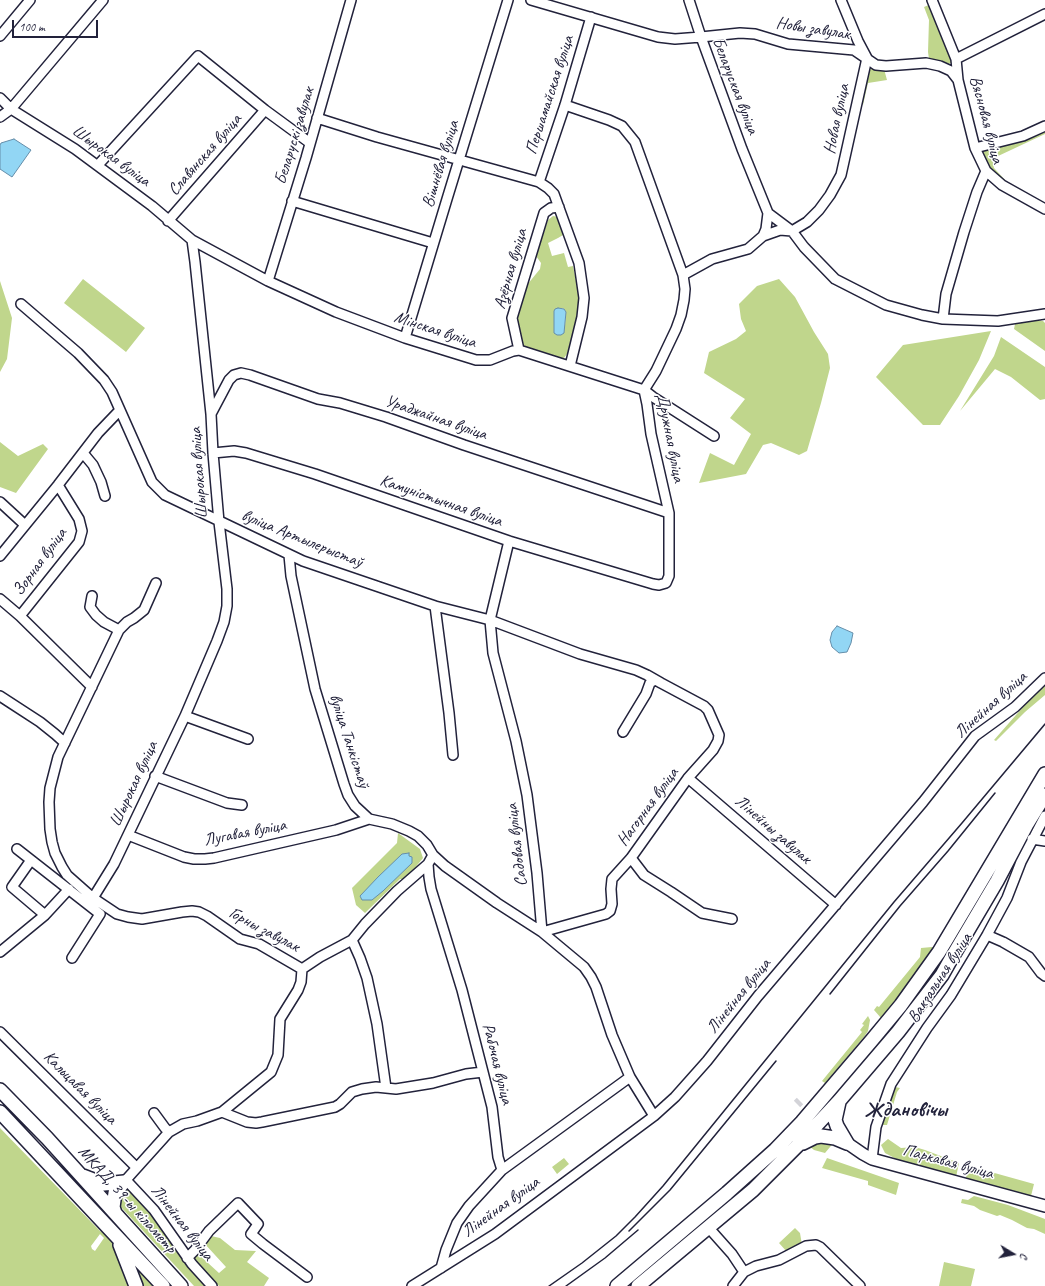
<!DOCTYPE html>
<html>
<head>
<meta charset="utf-8">
<style>
  body { margin:0 }
  #map { position:relative; width:1045px; height:1286px; overflow:hidden; background:#fff; font-family:Caveat,sans-serif }
  canvas { display:block }
  .north { position:absolute; left:993px; top:1234px; width:40px; height:40px; -webkit-text-stroke:3px #fff; paint-order:stroke; rotate:100deg; font-size:11px; font-weight:700; line-height:16px; text-align:center; color:#22223b }
  .north::after { content:''; display:block; margin:auto; width:14px; height:18px; background:#22223b; clip-path:polygon(50% 0,100% 100%,50% 72%,0 100%) }
  .scale { position:absolute; left:12px; top:20px; width:86px; height:18px; box-sizing:border-box; border:2px solid #22223b; border-top:0; padding-left:5px; font-size:12px; line-height:14px; white-space:nowrap; color:#22223b; -webkit-text-stroke:3px #fff; paint-order:stroke }
</style>
</head>
<body>
<div id="map">
<canvas width="1045" height="1286"></canvas>
<div class="north">С</div>
<div class="scale">100 m</div>
</div>
<script>
const ctx = document.querySelector('canvas').getContext('2d');
ctx.lineJoin = 'round';
function fill(path, color) { ctx.fillStyle = color; ctx.fill(path, 'evenodd'); }
const poly = rows => new Path2D(rows.map(r => 'M' + r).join(''));
function trace(path, color, width, dash) { ctx.strokeStyle = color; ctx.lineWidth = width; ctx.lineCap = dash ? 'butt' : 'round'; ctx.setLineDash(dash || []); ctx.stroke(path); }
function write(font, color, halo, rows, align = 'center') {
  ctx.font = font + ' Caveat,sans-serif'; ctx.lineWidth = 3; ctx.setLineDash([]); ctx.textBaseline = 'middle'; ctx.strokeStyle = halo; ctx.fillStyle = color; for (const [text, x, y, turn = 0] of rows) {
    ctx.save(); ctx.translate(x, y); ctx.rotate((+turn || 0) * Math.PI / 180); ctx.textAlign = isNaN(turn) ? turn : align; if (halo) ctx.strokeText(text, 0, 0); ctx.fillText(text, 0, 0); ctx.restore();
  }
}
fill(poly([
  [931,4,952,60,951,63,948,64,929,59,928,52,929,20,924,7],
  [874,68,884,69,887,80,868,83,863,105,861,103,869,71,871,69],
  [1045,129,1045,134,996,157,993,162,994,168,1006,181,989,170,980,150],
  [553,216,558,217,561,223,563,231,563,235,558,238,548,243,552,256,564,253,568,267,573,266,579,296,578,316,567,354,564,358,559,361,531,352,521,346,516,319,527,285,540,269,541,263,536,256,548,220],
  [563,308,566,312,565,325,554,333,554,311],
  [83,279,145,328,126,352,64,303],
  [779,279,795,297,814,332,828,354,830,368,821,403,807,451,799,455,771,443,763,445,746,474,699,483,710,453,734,465,751,434,730,418,745,399,704,373,709,352,736,339,746,331,741,319,739,304,757,286],
  [0,281,12,318,7,359,0,372],
  [1016,319,1043,321,1045,323,1045,351,1014,329],
  [991,331,979,360,959,396,940,425,923,425,876,377,903,345],
  [1001,337,1045,367,1045,399,1040,400,1011,377,995,369,960,411,994,356],
  [0,442,18,456,43,444,48,449,16,493,0,487],
  [1045,682,1045,695,1025,712,996,741,994,740],
  [398,833,420,849,423,858,406,879,400,879,365,913,356,905,352,888,397,843],
  [932,947,934,949,918,972,885,1016,881,1018,874,1010,877,1006,879,1007,920,957,921,948],
  [868,1016,870,1020,868,1031,864,1037,825,1083,822,1081,862,1032,860,1030,864,1025,862,1024],
  [895,1087,900,1088,897,1092,887,1125,882,1125],
  [827,1107,829,1109,803,1138,724,1210,630,1286,626,1286,722,1206,799,1139],
  [0,1128,100,1231,107,1235,117,1247,133,1286,0,1286],
  [100,1234,104,1238,95,1251,92,1249,91,1246],
  [888,1139,901,1148,915,1147,925,1150,959,1163,956,1177,902,1162,885,1153,881,1145],
  [813,1141,835,1141,825,1153,814,1150,809,1146],
  [564,1158,569,1164,557,1174,552,1167],
  [827,1158,899,1183,896,1195,868,1185,868,1181,822,1168],
  [973,1167,1034,1184,1031,1196,966,1179,967,1169],
  [127,1189,129,1189,143,1201,209,1286,194,1286,120,1206,118,1203,117,1197],
  [974,1196,1008,1205,1045,1219,1045,1234,1034,1229,1027,1228,1012,1220,1000,1215,997,1216,980,1210,974,1206,961,1203,962,1199,968,1200],
  [795,1228,800,1233,802,1245,787,1252,779,1243],
  [211,1236,220,1238,235,1250,256,1251,247,1262,269,1278,264,1286,219,1286,193,1258,196,1252,219,1273,226,1267,204,1243],
  [944,1262,975,1269,971,1286,939,1286],
  [134,1263,149,1280,154,1286,142,1286]
]), '#c0d68c');
const water = poly([
  [14,139,31,150,12,177,0,169,0,145,1,143,14,139],
  [558,308,564,309,566,312,564,333,561,335,557,335,554,333,554,311,555,309,558,308],
  [837,626,853,633,851,643,847,652,839,653,832,647,830,640,832,632,837,626],
  [409,853,409,856,412,857,412,863,383,891,372,900,362,900,360,896,378,877,402,854,409,853]
]);
fill(water, '#92d6f4');
trace(water, '#658eaa', 1);
trace(poly([
  [797,1104,800,1101]
]), '#d3d3d8', 9, [9, 4.5]);
const minor = poly([
  [531,0,658,37,675,39,701,37,742,149,768,213,792,231,804,247,835,279,886,305,922,315,943,319,998,321,1045,314],
  [689,0,701,37,740,33,755,34,788,44,854,50,876,65,886,66,926,63,940,66,951,71,958,80],
  [932,0,956,59,958,80,975,148,986,171,1002,185,1045,209],
  [0,36,30,0],
  [956,59,1045,14],
  [0,98,11,109,75,149,152,206,192,240,195,262,211,414,213,453,219,522,227,589,227,606,224,622,217,641,185,716,114,864,93,898],
  [565,105,609,120,622,126,635,142,683,275],
  [0,117,11,109,103,0],
  [317,118,377,137,539,182,548,188,554,194,579,263,584,298,582,317,570,366],
  [975,148,1023,136,1045,126],
  [98,165,198,56,265,110,310,143],
  [539,182,565,105,591,17],
  [292,201,433,243],
  [168,221,265,110],
  [792,231,807,222,819,210,830,195,841,175,867,58,858,41,841,0],
  [763,236,780,230,792,231],
  [192,240,268,281,336,312,405,338,476,360,490,360,513,351,519,350,644,390,653,397,714,436],
  [268,281,306,158,351,0],
  [21,304,78,353,104,380,112,392,152,482,165,495,303,561,435,606,490,620,580,654,636,670,647,675,661,683,704,706,708,710,719,735,718,741,713,750,688,778,631,858,612,879,611,889,612,904,610,911,606,914,542,932],
  [943,319,946,294,964,232,977,192,986,171],
  [405,338,447,199,508,0],
  [519,350,512,318,544,213,551,208,559,207],
  [211,414,229,380,234,375,241,373,250,375,318,399,340,403,386,417,464,445,669,513],
  [83,453,93,465,101,482,105,496],
  [213,453,234,451,246,453,315,474,509,541,653,584,659,585,666,583,669,576,669,513,651,434,647,404,644,390,656,371,676,329,681,315,684,300,685,289,683,275,712,259,748,249,763,236,766,229,768,213],
  [0,502,25,525],
  [509,541,490,620,493,653,516,741,527,795,537,873,542,932],
  [289,555,291,576,315,689,344,784,348,795,355,806,369,819,392,824,409,831,418,836,427,845,433,855,445,866,497,903,542,932,584,967,591,977,596,987,612,1035,630,1077,654,1116],
  [0,556,58,485,98,433,120,410],
  [156,583,144,610,134,618,127,622,119,630,58,757,50,788,49,802,50,829,52,842,55,853,62,867,67,875,93,898,117,914,128,917,142,919,182,912,192,911,199,912,207,916,240,939,259,944,302,969],
  [92,596,90,607,96,615,104,622,119,630],
  [0,599,20,616,92,687],
  [435,606,449,713,453,755],
  [20,616,79,542,82,531,79,519,58,485],
  [0,696,40,722,55,734,65,743],
  [185,716,248,739],
  [623,732,646,694,650,683,655,680],
  [155,776,227,803,242,805],
  [688,778,836,905],
  [128,835,184,857,194,859,205,859,214,858,336,830,369,819],
  [1032,839,1045,841],
  [17,849,100,914,72,958],
  [433,855,428,864,429,877,431,889,462,990,492,1107,498,1157,502,1170,469,1206,457,1223,446,1250,441,1268],
  [631,858,644,875,671,892,702,913,732,919],
  [31,860,12,887,45,915,69,889],
  [987,935,1003,942,1029,957,1041,973,1045,976],
  [352,940,360,958,367,978,377,1024,386,1088],
  [0,952,45,915],
  [302,969,320,957,352,940,365,924,397,891,428,864],
  [0,1032,136,1167],
  [222,1112,247,1122,256,1123,262,1122,335,1107,340,1104,352,1092,362,1089,376,1087,396,1089,433,1083,466,1074,483,1072],
  [154,1113,165,1128,169,1132],
  [872,1159,876,1127,891,1084,927,1028,951,995,987,935,1007,898,1021,862,1045,816],
  [502,1170,630,1077],
  [126,1180,154,1210,192,1264,212,1286],
  [124,1182,169,1132,183,1124,197,1121,222,1112,271,1072,278,1055,280,1019,298,990,301,982,302,969],
  [708,1227,732,1254,744,1272,756,1266,779,1260,806,1246,816,1245,820,1247,860,1286],
  [187,1258,195,1250,209,1231,238,1203,258,1224,251,1234,263,1244,307,1277],
  [412,1286,495,1234,654,1116,675,1097,707,1061,758,996,923,802,975,736,1015,707,1045,678],
  [733,1286,744,1272]
]);
const major = poly([
  [847,1143,863,1154,872,1159,1045,1206]
]);
const highway = poly([
  [0,1090,47,1138,181,1286],
  [839,1102,835,1120,837,1126,847,1143],
  [0,1112,163,1286],
  [803,1143,815,1137,821,1136,835,1138,847,1143],
  [83,1176,104,1184,124,1182],
  [115,1213,113,1207,115,1193,124,1182],
  [120,1245,136,1286],
  [617,1286,727,1193,775,1150,802,1122,872,1040,901,1005,939,952,1045,774],
  [638,1286,753,1190,797,1146,839,1101,898,1032,942,975,951,959,997,881,1027,824,1045,795]
]);
trace(minor, '#22223b', 12);
trace(major, '#22223b', 14);
trace(highway, '#22223b', 16);
trace(minor, '#fff', 9);
trace(major, '#fff', 11);
trace(highway, '#fff', 13);
trace(poly([
  [830,994,900,906,948,851,995,793],
  [629,1231,670,1190,776,1061],
  [549,1286,582,1263,616,1236,635,1217,663,1186,894,902,962,823,1045,724],
  [566,1286,605,1258,638,1230]
]), '#22223b', 1.5);
write('17px', '#22223b', '#fff', [
  ["Новы завулак",813,29,9],
  ["Беларуская вуліца",735,86,69],
  ["Першамайская вуліца",550,95,-72],
  ["Новая вуліца",837,119,-78],
  ["Вясновая вуліца",986,120,75],
  ["Беларускі завулак",295,136,-73],
  ["Славянская вуліца",205,155,-49],
  ["Шырокая вуліца",111,156,36],
  ["Вішнёвая вуліца",441,164,-73],
  ["Азёрная вуліца",511,269,-74],
  ["Мінская вуліца",435,330,18],
  ["Ураджайная вуліца",436,418,19],
  ["Дружная вуліца",670,438,79],
  ["Шырокая вуліца",199,473,-94],
  ["Камуністычная вуліца",441,501,19],
  ["вуліца Артылерыстаў",302,539,22],
  ["Зорная вуліца",40,562,-54],
  ["Лінейная вуліца",991,705,-42],
  ["вуліца Танкістаў",349,741,72],
  ["Шырокая вуліца",134,784,-65],
  ["Нагорная вуліца",648,807,-54],
  ["Лінейны завулак",773,830,41],
  ["Лугавая вуліца",245,833,-11],
  ["Садовая вуліца",517,845,-97],
  ["Горны завулак",264,930,28],
  ["Вакзальная вуліца",940,978,-57],
  ["Лінейная вуліца",739,996,-51],
  ["Рабочая вуліца",497,1064,76],
  ["Кальцавая вуліца",80,1088,45],
  ["Паркавая вуліца",948,1162,15],
  ["МКАД, 39-ы кіламетр",127,1200,48],
  ["Лінейная вуліца",501,1207,-36],
  ["Лінейная вуліца",182,1223,52]
]);
write('bold 21px', '#22223b', '#fff', [
  ["Ждановічы",906,1110]
]);
</script>
</body>
</html>
